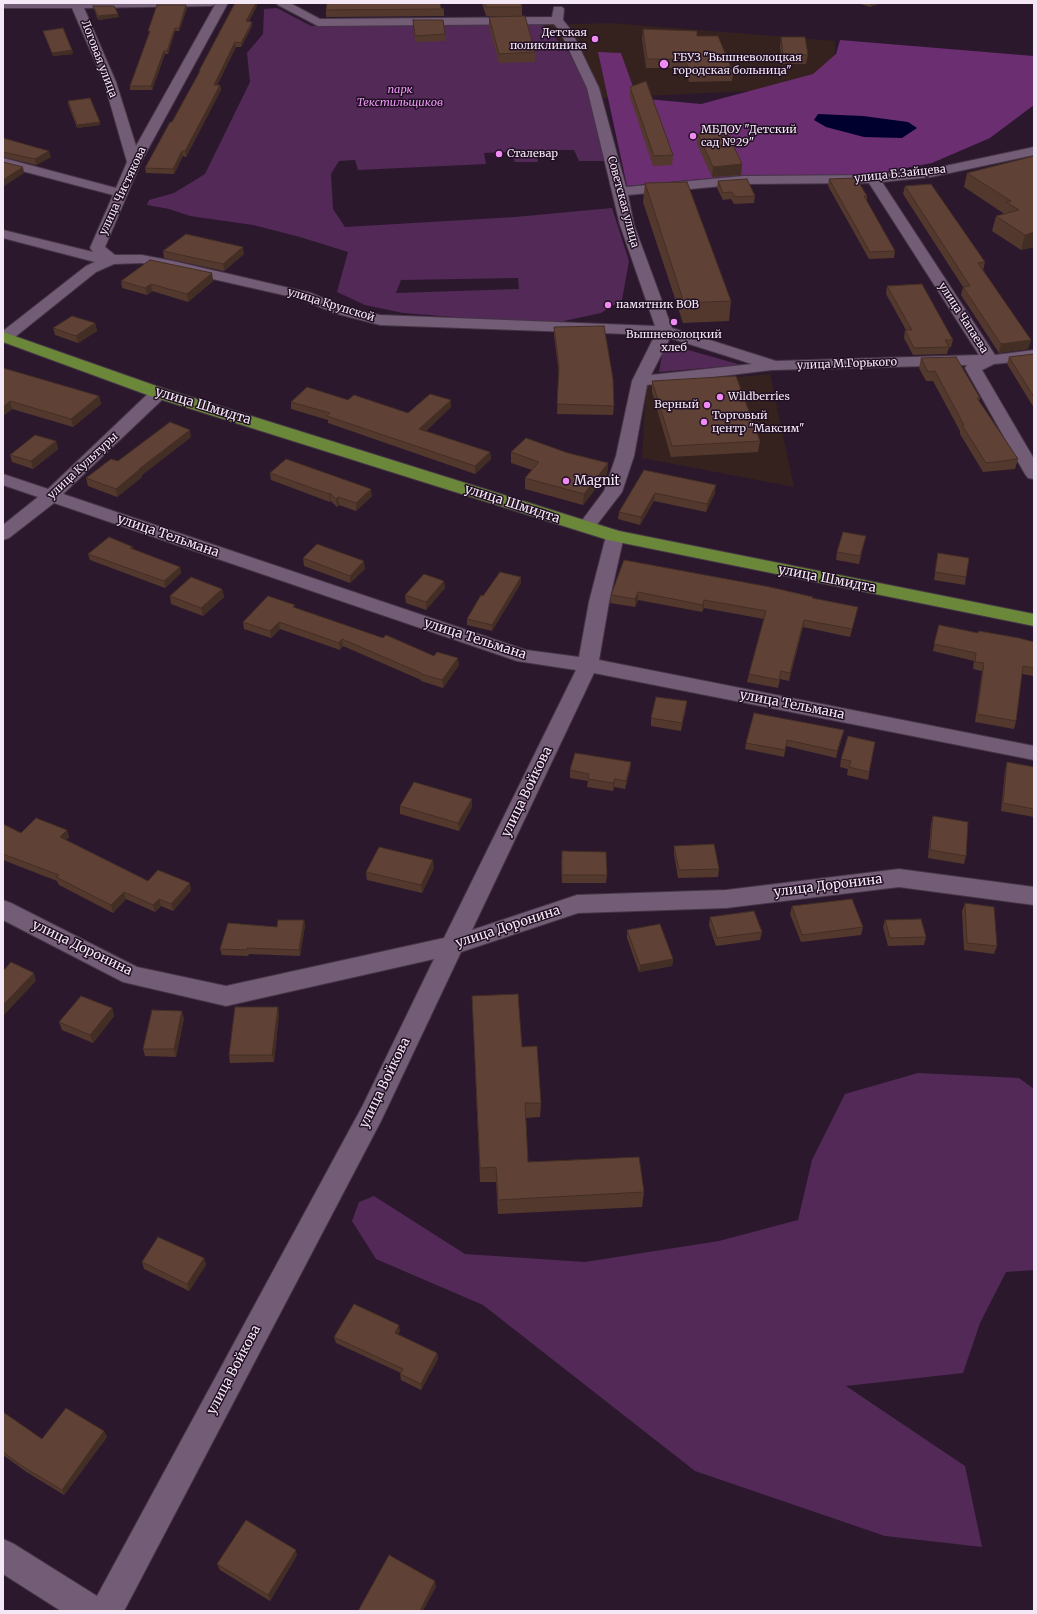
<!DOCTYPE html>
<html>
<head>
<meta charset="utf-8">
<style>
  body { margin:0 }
  #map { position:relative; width:1037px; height:1614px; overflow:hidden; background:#2b182d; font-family:Merriweather,serif }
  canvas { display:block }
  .frame { position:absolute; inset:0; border:4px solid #f5e8f6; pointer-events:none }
</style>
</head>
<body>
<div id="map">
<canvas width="1037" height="1614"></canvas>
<div class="frame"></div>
</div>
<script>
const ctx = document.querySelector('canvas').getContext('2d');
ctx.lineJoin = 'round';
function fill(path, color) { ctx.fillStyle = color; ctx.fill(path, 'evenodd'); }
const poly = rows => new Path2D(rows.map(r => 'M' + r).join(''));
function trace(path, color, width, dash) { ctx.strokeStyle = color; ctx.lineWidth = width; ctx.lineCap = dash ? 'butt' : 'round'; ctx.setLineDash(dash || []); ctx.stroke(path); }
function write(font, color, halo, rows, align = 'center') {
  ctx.font = font + ' Merriweather,serif'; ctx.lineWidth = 3; ctx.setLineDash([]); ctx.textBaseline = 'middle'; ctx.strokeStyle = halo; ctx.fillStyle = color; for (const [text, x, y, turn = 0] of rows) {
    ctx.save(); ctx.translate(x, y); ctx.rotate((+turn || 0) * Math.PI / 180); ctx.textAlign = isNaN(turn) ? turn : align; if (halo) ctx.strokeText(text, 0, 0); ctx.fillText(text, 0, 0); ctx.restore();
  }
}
fill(poly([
  [612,23,835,41,834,87,602,98,472,27],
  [770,374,794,487,642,458,646,386]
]), '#35221e');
fill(poly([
  [277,8,311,26,542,23,569,53,587,87,605,161,579,161,574,150,536,150,538,162,515,162,510,152,484,153,486,164,358,170,355,160,339,161,331,174,333,209,345,227,515,217,612,208,629,261,622,300,601,313,559,322,478,319,403,313,365,305,337,292,348,252,300,237,253,225,190,216,169,209,147,205,149,200,174,193,205,174,250,82,247,53,263,34,264,9],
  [518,278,519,289,396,293,401,280],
  [664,343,741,365,659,372],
  [918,1073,1019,1078,1034,1089,1034,1270,1006,1272,980,1323,963,1373,846,1386,965,1466,982,1547,885,1536,695,1471,483,1305,376,1259,352,1221,359,1202,374,1196,465,1254,585,1262,719,1241,798,1220,812,1160,845,1094]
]), '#532957');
fill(poly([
  [840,40,1034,56,1034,105,990,138,932,163,870,175,784,176,745,175,627,186,598,52,621,53,637,98,701,104,813,74,836,54]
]), '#6a2e71');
fill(poly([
  [818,114,863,116,908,122,917,128,902,138,864,137,826,127,814,120]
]), '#00002e');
const street = poly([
  [3,3,216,3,214,5,210,6,84,8,116,82,136,146,216,3,228,3,141,162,105,247,115,255,142,255,173,261,311,293,344,307,380,315,655,326,620,225,587,88,560,31,554,24,318,26,278,5,276,3,290,3,320,19,552,17,554,7,562,7,564,9,563,20,571,30,599,88,626,187,743,176,873,175,931,169,1034,147,1034,155,931,177,882,182,995,355,1034,350,1034,360,994,364,982,370,1034,459,1034,479,1028,478,1025,474,965,368,967,365,772,370,647,385,634,456,622,492,592,531,586,532,580,531,577,527,604,491,616,456,632,381,655,335,380,325,334,313,301,299,142,263,114,264,96,272,10,341,3,342,3,331,86,266,95,262,3,238,3,230,93,252,90,248,113,195,3,166,3,158,116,188,127,162,104,82,72,8,3,8,3,3],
  [869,183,979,355,776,361,672,328,634,225,628,195,743,184,869,183],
  [670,338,752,364,651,375,670,338],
  [159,388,165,389,167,393,165,397,63,494,526,650,579,657,589,602,606,536,608,532,615,530,622,532,624,536,609,602,599,660,1034,746,1034,760,594,673,472,930,577,895,726,890,899,869,1034,887,1034,905,899,887,726,908,578,913,461,952,381,1121,124,1611,61,1611,3,1574,3,1539,14,1544,97,1596,363,1105,434,959,226,1006,123,982,3,920,3,900,11,903,137,967,226,986,444,938,576,670,517,661,54,503,9,538,3,540,3,525,38,497,3,485,3,474,48,489,153,389,159,388]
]);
const primary = poly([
  [3,332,165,389,619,531,1034,614,1034,626,608,540,153,397,3,342,3,332]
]);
trace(street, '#453546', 2);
trace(primary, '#453546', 2);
fill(street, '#735c75');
fill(primary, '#6b873a');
fill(poly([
  [482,3,521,3,522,7,522,16,486,16],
  [858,3,881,3,870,7],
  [93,6,119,17,98,20,94,9],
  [257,6,249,21,252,26,241,47,236,47,217,85,220,85,221,90,186,157,183,156,174,174,146,173,145,168,172,122,199,74,199,71],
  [187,8,179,31,175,31,168,54,165,54,152,90,130,90,130,86],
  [441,8,444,9,444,16,326,17,326,10],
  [489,17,535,52,535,62,499,63,489,26],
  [413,20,445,34,445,41,415,42],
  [643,29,697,36,733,72,732,81,689,82,684,68,646,68,642,38],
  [43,31,72,50,73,54,53,56],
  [781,37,808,55,806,64,782,64,780,46],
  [630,87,673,155,672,165,653,166,630,97],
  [68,101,100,122,100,125,77,128,68,104],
  [698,134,742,164,741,175,712,177,697,144],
  [3,138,51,157,36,165,3,157],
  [1034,156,1034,247,1021,250,992,231,996,216,1003,214,1003,213,964,187,967,173],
  [829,179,867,196,867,201,895,251,894,258,869,259,828,186],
  [718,181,755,196,754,203,734,204,731,199,723,200,717,188],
  [645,183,731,301,729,321,683,323,643,202],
  [905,186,985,262,983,271,1031,340,1028,349,999,353,961,295,963,287,903,194],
  [163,251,244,254,224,271,164,258],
  [212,273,213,281,188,302,152,291,147,295,122,288,121,281],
  [887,286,953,340,951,347,949,348,947,354,913,355,904,338,905,330,906,330,886,294],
  [95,323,97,331,78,343,55,335,53,328],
  [554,327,614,406,613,415,557,414,559,375,554,336],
  [1034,354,1034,408,1007,364,1009,357],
  [921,358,980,398,979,401,1018,459,1015,469,983,472,960,434,960,431,933,381,926,381,919,368],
  [3,368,99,396,101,404,73,427,12,409,3,416],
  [652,381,760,441,758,452,671,457,652,392],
  [348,400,408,413,451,400,451,407,426,431,490,452,491,459,475,474,328,423,328,420,291,409,291,402],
  [191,437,142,475,142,477,117,497,88,486,86,478,118,461],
  [56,441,58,449,33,469,12,462,10,455],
  [511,452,568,453,608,463,607,474,583,505,525,489,525,478,532,470,511,463],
  [644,470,715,493,706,512,654,501,640,525,618,519,619,512],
  [270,473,372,496,356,511,339,505,337,507,331,501,330,502,271,480],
  [864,544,859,564,836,560,837,552],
  [133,547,133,549,180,567,181,573,165,588,90,560,88,554],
  [938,553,966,577,965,585,934,580],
  [303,558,365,569,350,583,304,566],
  [624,560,813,599,856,615,850,637,803,627,789,681,780,679,778,688,747,682,749,674,764,619,704,608,702,612,638,600,635,607,610,603,611,595],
  [521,583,492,631,467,625,467,619,483,596],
  [445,588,426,610,406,603,405,595],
  [222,589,224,597,203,616,171,604,170,596],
  [296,608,459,665,443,688,421,681,421,680,343,646,340,650,280,629,271,638,244,629,243,622],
  [939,625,978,633,1034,642,1034,676,1022,674,1016,721,1014,729,975,722,982,671,973,669,974,661,933,651],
  [686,709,681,731,651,726,651,718],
  [844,730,836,758,786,746,784,757,745,749,746,743],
  [875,742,868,780,847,775,848,769,840,767,841,759],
  [631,762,630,770,625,789,614,787,613,791,587,787,588,781,570,778,570,770],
  [1007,762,1034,767,1034,817,1001,811,1005,770],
  [400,806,472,807,459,831,400,814],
  [933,816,966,856,964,864,928,858,931,824],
  [3,824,21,833,67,830,69,837,66,840,148,881,191,890,173,911,161,906,155,912,126,899,113,913,59,885,57,881,3,860],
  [674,846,719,869,718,877,678,878,674,854],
  [561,859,607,875,606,883,562,883],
  [434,868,422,893,367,880,366,872],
  [965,903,997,946,994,954,964,950,962,911],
  [792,906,863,927,861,935,801,942,790,914],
  [710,917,762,932,760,940,716,946,709,925],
  [304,920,305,926,300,956,249,954,248,956,222,955,220,949,277,927],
  [885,920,926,937,924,945,888,946,883,927],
  [627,930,673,959,672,966,639,972,627,938],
  [472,996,522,1047,541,1103,540,1117,526,1118,528,1162,644,1192,642,1207,498,1214,496,1182,480,1182],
  [112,1008,114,1016,93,1043,62,1030,59,1022],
  [279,1014,274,1062,230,1063,229,1055],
  [184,1018,176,1057,145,1056,143,1049],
  [204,1258,206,1265,189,1291,144,1269,142,1262],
  [400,1331,398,1335,437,1353,438,1359,421,1390,401,1380,400,1374,401,1373,336,1343,334,1337],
  [3,1412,42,1439,104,1431,107,1437,64,1495,25,1471,3,1455],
  [297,1555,270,1601,220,1570,217,1564]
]), '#53382e');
fill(poly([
  [256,3,257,3,257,6,246,26,246,21],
  [870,3,881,3,870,7],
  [186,5,187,8,179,31,179,28],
  [118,14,119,17,98,20,98,16],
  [252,22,252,26,241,47,241,43],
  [175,28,175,31,168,54,167,51],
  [235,42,236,47,215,90,214,85],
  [72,50,73,54,53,56,52,53],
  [164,51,165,54,152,90,151,86],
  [220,85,221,90,186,157,185,151],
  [100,122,100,125,77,128,77,125],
  [49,151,51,157,36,165,35,159],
  [182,151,183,156,174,174,173,169],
  [742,164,741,175,712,177,713,167],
  [23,167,24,173,3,187,3,180],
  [1034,232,1034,247,1021,250,1025,235],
  [243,247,244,254,224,271,223,264],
  [212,273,213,281,188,302,187,294],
  [151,284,152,291,147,295,145,288],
  [95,323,97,331,78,343,76,336],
  [1031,340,1028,349,999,353,1001,344],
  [99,396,101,404,73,427,71,419],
  [451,400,451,407,420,436,419,429],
  [10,401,12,409,3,416,3,407],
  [190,430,191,437,142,475,142,477,117,497,116,489,139,469],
  [56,441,58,449,33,469,31,461],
  [490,452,491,459,475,474,475,466],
  [608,463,607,474,583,505,584,494],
  [716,485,715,493,706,512,707,504],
  [371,489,372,496,356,511,356,503],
  [330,493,331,501,330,502,329,494],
  [655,493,654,501,640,525,641,517],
  [338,497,339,505,337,507,336,499],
  [364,561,365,569,350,583,350,576],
  [180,567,181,573,165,588,164,581],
  [521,577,521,583,492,631,492,625],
  [444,581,445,588,426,610,426,602],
  [222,589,224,597,203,616,201,608],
  [638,592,638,600,635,607,635,599],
  [704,600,704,608,702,612,703,605],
  [804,620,803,627,789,681,790,673],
  [279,622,280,629,271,638,270,631],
  [342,639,343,646,340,650,339,643],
  [458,658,459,665,443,688,442,680],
  [687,701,686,709,681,731,682,723],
  [844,730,836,758,837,751],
  [631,762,630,770,625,789,626,781],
  [615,779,614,787,613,791,613,783],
  [472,799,472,807,459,831,458,823],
  [67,830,69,837,62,844,60,837],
  [433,860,434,868,422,893,421,885],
  [190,883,191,890,173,911,171,904],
  [124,892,126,899,113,913,111,905],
  [159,899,161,906,155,912,153,905],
  [304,920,305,926,300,956,299,950],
  [673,959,672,966,639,972,640,965],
  [34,973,36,981,3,1016,3,1005],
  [278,1007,279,1014,274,1062,272,1055],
  [112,1008,114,1016,93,1043,90,1035],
  [182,1011,184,1018,176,1057,174,1049],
  [204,1258,206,1265,189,1291,187,1284],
  [399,1325,400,1331,395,1339,395,1333],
  [437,1353,438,1359,421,1390,421,1384],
  [104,1431,107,1437,64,1495,62,1490],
  [296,1550,297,1555,270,1601,268,1595],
  [435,1581,436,1587,423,1611,420,1611]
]), '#432e25');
const building = poly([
  [235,3,256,3,246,21,252,22,241,43,235,42,214,85,220,85,185,151,182,151,173,169,145,168,170,122,172,122,200,71,199,71,235,3],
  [327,3,440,3,441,8,444,9,326,10,327,3],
  [485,3,521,3,522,7,486,7,485,3],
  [157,5,186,5,179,28,175,28,167,51,164,51,151,86,130,86,150,31,148,31,157,5],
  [93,6,114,6,118,14,98,16,93,6],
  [525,16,535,52,499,54,489,17,525,16],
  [413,20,443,20,445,34,415,36,413,20],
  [63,28,72,50,52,53,43,31,63,28],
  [643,29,697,31,697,36,718,36,733,72,690,73,685,59,647,59,643,29],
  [781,37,805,37,808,55,783,54,781,37],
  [646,81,673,155,654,156,630,87,646,81],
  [90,98,100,122,77,125,68,101,90,98],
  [727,132,742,164,713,167,698,134,727,132],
  [3,138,49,151,35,159,3,152,3,138],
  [1034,156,1034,232,1025,235,996,216,1019,210,1006,202,1011,201,967,173,1034,156],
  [3,162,23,167,3,180,3,162],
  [856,178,867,196,864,196,895,251,870,252,829,179,856,178],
  [747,179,755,196,735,197,732,192,723,193,718,181,747,179],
  [687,182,731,301,684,303,645,183,687,182],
  [931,184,985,262,978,263,1031,340,1001,344,963,287,970,286,905,186,931,184],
  [186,234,243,247,223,264,163,251,186,234],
  [150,260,212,273,187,294,151,284,145,288,121,281,150,260],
  [922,284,953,340,945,340,949,347,914,348,905,330,912,330,887,286,922,284],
  [72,316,95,323,76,336,53,328,72,316],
  [604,326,613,379,614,406,557,404,559,367,554,327,604,326],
  [1034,354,1034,397,1009,357,1034,354],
  [956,357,980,398,977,398,1018,459,986,463,962,425,964,425,935,371,928,372,921,358,956,357],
  [3,368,99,396,71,419,10,401,3,407,3,368],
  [736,376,760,441,672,446,652,381,736,376],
  [307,387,348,400,354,395,408,413,430,394,451,400,419,429,490,452,475,466,327,416,330,413,291,402,307,387],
  [170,422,190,430,139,469,140,469,116,489,86,478,111,459,118,461,170,422],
  [35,435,56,441,31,461,10,455,35,435],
  [526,438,568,453,608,463,584,494,525,478,539,462,511,452,526,438],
  [286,459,371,489,356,503,338,497,336,499,330,493,329,494,270,473,286,459],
  [644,470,716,485,707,504,655,493,641,517,619,512,644,470],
  [843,532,866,536,860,556,837,552,843,532],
  [109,537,133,547,130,548,180,567,164,581,88,554,109,537],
  [317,544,364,561,350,576,303,558,317,544],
  [938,553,969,558,966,577,935,572,938,553],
  [624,560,770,587,813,597,812,598,858,607,852,629,804,620,790,673,781,671,779,680,749,674,766,611,704,600,703,605,638,592,635,599,611,595,624,560],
  [500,572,521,577,492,625,467,619,481,595,483,596,500,572],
  [424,574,444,581,426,602,405,595,424,574],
  [191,577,222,589,201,608,170,596,191,577],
  [268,596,295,605,293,607,383,638,386,635,434,656,437,652,458,658,442,680,421,674,421,673,342,639,339,643,279,622,270,631,243,622,268,596],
  [939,625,978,633,979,631,1019,638,1034,642,1034,668,1023,666,1016,721,977,714,984,663,975,662,976,653,934,644,939,625],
  [656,697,687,701,682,723,651,718,656,697],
  [754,713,844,730,837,751,787,740,785,750,746,743,754,713],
  [848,736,875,742,869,772,849,767,851,761,841,759,848,736],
  [575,753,631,762,626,781,615,779,613,783,588,779,589,774,570,770,575,753],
  [1007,762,1034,767,1034,809,1003,803,1007,762],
  [414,782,472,799,458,823,400,806,414,782],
  [933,816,968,822,966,856,930,850,933,816],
  [36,818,67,830,60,837,148,881,158,870,190,883,171,904,159,899,153,905,124,892,111,905,56,877,59,875,3,854,3,824,21,833,36,818],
  [714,844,719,869,679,870,674,846,714,844],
  [379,847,433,860,421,885,366,872,379,847],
  [562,851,606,852,607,875,562,875,562,851],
  [852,899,863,927,802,935,792,906,852,899],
  [965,903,994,907,997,946,967,943,965,903],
  [754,911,762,932,717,938,710,917,754,911],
  [921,919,926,937,890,938,885,920,921,919],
  [278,920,304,920,299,950,247,948,247,950,220,949,228,923,277,927,278,920],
  [660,924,673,959,640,965,627,930,660,924],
  [11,962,34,973,3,1005,3,971,11,962],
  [518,994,522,1047,537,1046,541,1103,525,1103,528,1162,639,1157,644,1192,498,1200,496,1167,480,1168,472,996,518,994],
  [81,996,112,1008,90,1035,59,1022,81,996],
  [235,1007,278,1007,272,1055,229,1055,235,1007],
  [152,1010,182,1011,174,1049,143,1049,152,1010],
  [158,1237,204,1258,187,1284,142,1262,158,1237],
  [354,1304,399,1325,395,1333,437,1353,421,1384,400,1374,403,1369,334,1337,354,1304],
  [66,1408,104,1431,62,1490,22,1466,3,1452,3,1412,42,1439,66,1408],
  [246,1520,296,1550,268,1595,217,1564,246,1520],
  [389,1555,435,1581,420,1611,358,1611,389,1555]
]);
fill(building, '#604135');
trace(building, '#432e25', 1);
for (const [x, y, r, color] of [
  [595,39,4,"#f08bf6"],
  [664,64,5,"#f08bf6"],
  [693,136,4,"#f08bf6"],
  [499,154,4,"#f08bf6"],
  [608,305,4,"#f08bf6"],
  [674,322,4,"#f08bf6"],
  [720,397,4,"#f08bf6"],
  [707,405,4,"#f08bf6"],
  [704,422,4,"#f08bf6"],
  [566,481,4,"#f08bf6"]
]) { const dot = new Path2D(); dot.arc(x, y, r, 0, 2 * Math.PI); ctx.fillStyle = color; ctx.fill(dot); trace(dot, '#210f23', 1.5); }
write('11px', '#f5e8f6', '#210f23', [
  ["Детская",587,33,"right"],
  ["поликлиника",587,46,"right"],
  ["ГБУЗ \"Вышневолоцкая",673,58],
  ["городская больница\"",673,71],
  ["МБДОУ \"Детский",701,130],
  ["сад №29\"",701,143],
  ["Сталевар",507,154],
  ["памятник ВОВ",616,305],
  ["Вышневолоцкий",674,335,"center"],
  ["хлеб",674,348,"center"],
  ["Wildberries",728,397],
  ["Верный",699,405,"right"],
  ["Торговый",712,416],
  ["центр \"Максим\"",712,429]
], 'left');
write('11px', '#f5e8f6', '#210f23', [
  ["Логовая улица",99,59,69],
  ["улица Б.Зайцева",900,174,-6],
  ["улица Чистякова",123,191,-65],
  ["Советская улица",623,202,75],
  ["улица Крупской",331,305,17],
  ["улица Чапаева",963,318,57],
  ["улица М.Горького",847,364,-2],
  ["улица Культуры",83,466,-43]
]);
write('italic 11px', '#ee9af7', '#210f23', [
  ["парк",400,90],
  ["Текстильщиков",400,103]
]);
write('13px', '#f5e8f6', '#210f23', [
  ["улица Шмидта",203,406,17],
  ["улица Шмидта",512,504,18],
  ["улица Тельмана",168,536,19],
  ["улица Шмидта",827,579,11],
  ["улица Тельмана",475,639,18],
  ["улица Тельмана",792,705,11],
  ["улица Войкова",527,792,-64],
  ["улица Доронина",828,886,-7],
  ["улица Доронина",508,927,-18],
  ["улица Доронина",82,948,26],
  ["улица Войкова",385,1083,-64],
  ["улица Войкова",234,1370,-62]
]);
write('13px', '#f5e8f6', '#210f23', [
  ["Magnit",574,481]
], 'left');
</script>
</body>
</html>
